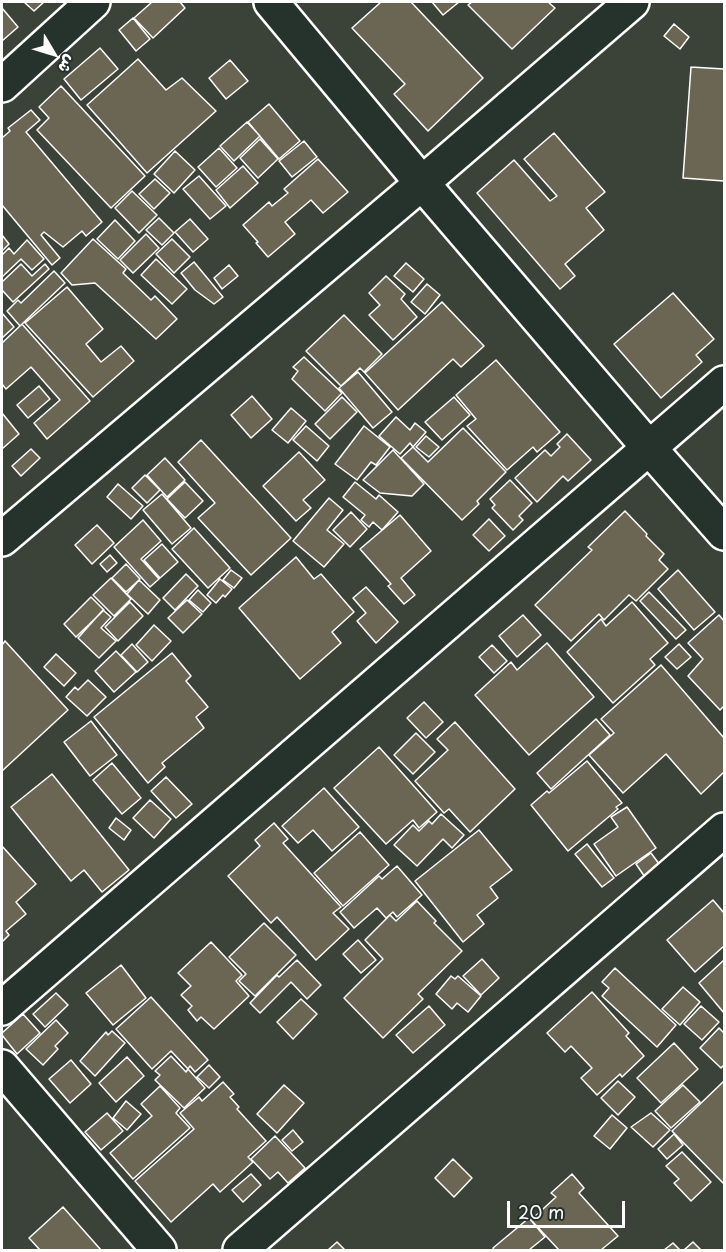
<!DOCTYPE html>
<html>
<head>
<meta charset="utf-8">
<style>
  body { margin:0 }
  #map { position:relative; width:726px; height:1252px; overflow:hidden; background:#3b4238; font-family:"Playpen Sans","Playpen Sans Arabic",sans-serif }
  canvas { display:block }
  .frame { position:absolute; inset:0; border:3px solid #fff; pointer-events:none }
  .north { position:absolute; left:24px; top:24px; width:60px; height:60px; -webkit-text-stroke:4px #26332d; paint-order:stroke; rotate:128deg; font-size:16px; font-weight:700; line-height:24px; text-align:center; color:#fff }
  .north::after { content:''; display:block; margin:auto; width:21px; height:27px; background:#fff; clip-path:polygon(50% 0,100% 100%,50% 72%,0 100%) }
  .scale { position:absolute; left:507px; top:1201px; width:118px; height:27px; box-sizing:border-box; border:3px solid #fff; border-top:0; padding-left:8px; font-size:18px; line-height:21px; white-space:nowrap; color:#fff; -webkit-text-stroke:4px #26332d; paint-order:stroke }
</style>
</head>
<body>
<div id="map">
<canvas width="726" height="1252"></canvas>
<div class="frame"></div>
<div class="north">ش</div>
<div class="scale">20 m</div>
</div>
<script>
const ctx = document.querySelector('canvas').getContext('2d');
ctx.lineJoin = 'round';
function fill(path, color) { ctx.fillStyle = color; ctx.fill(path, 'evenodd'); }
const poly = rows => new Path2D(rows.map(r => 'M' + r).join(''));
function trace(path, color, width, dash) { ctx.strokeStyle = color; ctx.lineWidth = width; ctx.lineCap = dash ? 'butt' : 'round'; ctx.setLineDash(dash || []); ctx.stroke(path); }
const building = poly([
  [24,2,44,2,34,11,24,2],
  [152,2,180,2,185,8,153,38,134,18,152,2],
  [381,2,411,2,483,78,428,131,394,94,405,84,352,28,381,2],
  [432,2,459,2,443,15,432,2],
  [472,2,548,2,555,8,512,49,468,5,472,2],
  [2,8,18,27,2,41,2,8],
  [133,18,150,39,136,51,119,30,133,18],
  [674,24,689,37,680,49,664,36,674,24],
  [100,48,118,69,81,100,64,79,100,48],
  [138,59,166,90,182,78,216,111,147,173,87,105,138,59],
  [230,60,248,81,226,99,209,78,230,60],
  [691,67,724,69,724,181,683,178,691,67],
  [61,86,145,176,111,208,37,130,49,118,39,107,61,86],
  [269,104,300,141,279,159,248,122,269,104],
  [31,110,40,120,26,132,102,222,86,236,82,231,63,247,44,232,41,235,60,258,52,265,2,205,2,138,10,131,8,128,31,110],
  [247,122,260,136,234,161,220,146,247,122],
  [554,133,605,192,586,208,604,230,565,264,575,276,560,289,477,193,514,160,550,201,557,196,524,159,554,133],
  [260,139,278,159,258,178,240,158,260,139],
  [304,141,317,157,292,177,279,161,304,141],
  [219,148,237,168,216,187,198,167,219,148],
  [175,151,195,170,174,193,154,174,175,151],
  [318,159,348,192,323,213,311,200,285,222,295,234,268,257,256,243,258,242,243,225,269,202,272,206,288,193,284,189,318,159],
  [243,166,258,183,230,208,216,190,243,166],
  [199,176,226,206,210,219,183,189,199,176],
  [155,179,170,193,154,209,139,194,155,179],
  [132,191,157,215,139,233,115,208,132,191],
  [159,218,174,233,162,245,146,230,159,218],
  [190,219,208,239,193,252,175,232,190,219],
  [115,220,135,241,118,259,97,239,115,220],
  [146,234,159,248,133,273,120,260,146,234],
  [2,235,9,244,2,251,2,235],
  [93,239,126,269,123,273,151,300,155,296,177,319,156,339,95,283,72,285,61,273,93,239],
  [172,239,190,257,174,273,156,254,172,239],
  [27,240,44,259,32,270,21,259,2,277,2,255,9,248,14,254,27,240],
  [156,259,187,289,172,304,141,275,156,259],
  [194,262,223,297,214,304,195,290,181,273,194,262],
  [406,263,424,279,413,292,394,276,406,263],
  [21,264,32,276,45,264,49,269,13,302,2,290,2,282,21,264],
  [229,265,238,276,222,289,214,278,229,265],
  [54,271,65,283,20,326,7,311,18,300,21,303,54,271],
  [386,276,405,294,401,299,417,317,393,340,369,315,380,305,369,293,386,276],
  [427,284,440,295,425,314,411,302,427,284],
  [67,287,103,329,86,344,101,362,121,346,134,361,93,397,25,323,67,287],
  [673,293,714,339,696,355,702,362,661,398,614,344,673,293],
  [442,302,484,346,461,367,453,359,398,410,365,373,442,302],
  [2,313,14,327,2,338,2,313],
  [344,315,382,354,364,372,360,368,341,386,306,351,344,315],
  [22,324,90,401,47,439,34,423,60,400,31,367,6,389,2,384,2,343,22,324],
  [304,357,342,393,325,411,292,379,298,371,293,367,304,357],
  [496,360,560,432,537,452,533,447,507,470,467,426,476,419,456,395,496,360],
  [358,372,392,412,373,428,339,388,358,372],
  [39,386,50,399,28,418,17,405,39,386],
  [252,396,272,419,251,438,231,415,252,396],
  [342,397,357,412,330,439,315,424,342,397],
  [454,397,470,415,442,440,425,422,454,397],
  [291,408,306,421,288,443,272,430,291,408],
  [2,413,19,434,2,449,2,413],
  [396,417,410,430,415,423,426,432,413,447,410,443,400,454,379,436,396,417],
  [306,426,329,446,317,461,293,440,306,426],
  [364,426,390,447,376,465,371,462,357,480,335,464,364,426],
  [463,428,506,472,477,501,479,504,462,520,401,458,413,447,428,462,463,428],
  [567,434,591,460,568,481,563,476,537,502,515,478,545,450,551,456,560,447,557,444,567,434],
  [426,436,439,447,429,457,416,447,426,436],
  [201,440,291,538,251,575,198,518,215,503,178,462,201,440],
  [31,449,40,458,21,476,12,466,31,449],
  [393,450,424,484,412,496,380,493,363,480,393,450],
  [299,452,325,480,303,500,311,508,296,521,263,486,299,452],
  [165,458,185,480,167,497,147,475,165,458],
  [145,475,160,490,147,503,132,488,145,475],
  [510,480,532,503,519,516,523,520,513,530,492,508,495,505,490,499,510,480],
  [185,482,203,501,185,518,167,499,185,482],
  [355,482,376,499,379,495,398,512,382,530,373,522,369,527,361,520,365,515,343,497,355,482],
  [118,484,143,506,131,519,107,497,118,484],
  [162,494,191,528,172,544,143,510,162,494],
  [329,498,343,510,327,530,344,544,324,567,293,541,329,498],
  [625,511,647,534,646,536,664,554,659,560,668,569,636,601,629,595,604,620,599,614,571,641,535,605,592,550,588,547,625,511],
  [351,512,367,529,350,547,333,530,351,512],
  [400,515,431,551,401,578,415,595,404,604,388,586,391,584,360,549,400,515],
  [489,519,505,536,489,551,473,535,489,519],
  [143,520,161,541,141,559,159,579,150,587,114,547,143,520],
  [97,525,114,543,92,564,75,545,97,525],
  [194,528,230,568,208,588,172,549,194,528],
  [162,544,178,562,160,578,144,560,162,544],
  [110,555,117,563,107,572,100,564,110,555],
  [296,557,314,579,321,574,354,612,332,632,341,643,300,679,239,608,296,557],
  [126,564,140,579,126,592,112,578,126,564],
  [231,570,242,578,234,588,223,580,231,570],
  [678,570,715,612,694,630,658,589,678,570],
  [186,574,198,586,175,610,163,598,186,574],
  [111,578,131,599,114,616,93,595,111,578],
  [220,579,232,589,225,597,223,595,216,603,207,595,220,579],
  [139,580,160,600,148,614,127,594,139,580],
  [366,587,398,622,376,643,357,621,366,613,353,598,366,587],
  [198,590,211,603,203,612,189,600,198,590],
  [649,592,686,630,676,639,640,601,649,592],
  [91,597,104,610,76,637,64,624,91,597],
  [187,600,202,614,183,633,168,618,187,600],
  [130,602,143,616,118,641,105,627,130,602],
  [632,602,668,643,650,659,655,665,613,703,567,652,601,619,606,626,632,602],
  [103,610,111,617,101,628,116,641,99,658,78,638,103,610],
  [523,615,541,635,517,657,499,636,523,615],
  [719,615,724,621,724,706,720,710,688,676,703,659,688,643,719,615],
  [154,625,171,641,152,661,136,645,154,625],
  [5,641,68,710,2,771,2,645,5,641],
  [547,643,594,697,529,755,475,695,511,662,517,670,547,643],
  [132,644,148,662,137,672,121,655,132,644],
  [679,644,691,657,677,669,665,657,679,644],
  [492,645,507,661,494,673,479,657,492,645],
  [116,651,136,672,114,692,95,671,116,651],
  [172,653,191,676,186,681,208,707,196,717,204,728,162,763,165,767,148,783,94,717,172,653],
  [56,654,76,673,64,686,44,667,56,654],
  [661,665,724,738,724,772,701,794,666,754,623,793,589,755,614,733,601,719,661,665],
  [88,680,106,697,87,716,66,697,75,687,78,690,88,680],
  [424,702,443,722,426,738,407,718,424,702],
  [596,719,610,735,551,789,537,773,596,719],
  [91,721,117,755,90,776,64,742,91,721],
  [455,722,515,789,470,832,449,809,444,813,415,781,448,750,437,739,455,722],
  [416,733,435,752,413,774,394,755,416,733],
  [379,747,437,812,419,828,413,820,386,844,334,788,379,747],
  [587,761,622,803,616,807,618,809,568,851,531,805,547,791,549,793,587,761],
  [112,763,141,798,122,814,93,780,112,763],
  [52,774,129,870,102,892,84,870,71,881,11,807,52,774],
  [166,777,192,804,176,818,151,791,166,777],
  [324,788,359,827,332,851,313,830,298,843,282,826,324,788],
  [150,800,171,819,154,838,133,818,150,800],
  [627,807,656,848,616,876,594,844,618,827,611,817,627,807],
  [441,814,464,835,452,848,443,839,417,866,394,845,413,825,419,831,429,821,432,824,441,814],
  [116,818,131,830,124,840,109,828,116,818],
  [274,823,288,839,283,843,341,907,333,913,349,929,316,960,277,917,271,923,228,876,260,846,255,840,274,823],
  [479,830,512,870,490,887,498,898,477,915,484,924,463,942,415,881,479,830],
  [360,832,389,865,343,906,314,873,360,832],
  [587,844,614,878,602,887,575,854,587,844],
  [2,846,36,884,16,902,26,914,6,931,9,935,2,942,2,846],
  [651,853,665,872,649,883,636,864,651,853],
  [397,866,422,895,397,917,393,912,386,918,377,908,354,928,340,912,379,876,382,879,397,866],
  [713,900,724,913,724,946,695,972,667,940,713,900],
  [417,901,436,921,434,923,462,951,418,994,423,999,383,1038,344,998,383,959,365,940,390,915,396,921,417,901],
  [264,923,296,955,255,996,239,981,246,974,229,957,264,923],
  [358,940,376,960,361,973,343,954,358,940],
  [211,942,242,975,236,981,249,996,214,1029,201,1017,197,1021,188,1010,192,1006,181,995,191,986,178,973,211,942],
  [482,959,499,978,481,995,463,976,482,959],
  [297,960,321,985,307,999,291,982,260,1013,250,1003,277,975,279,977,297,960],
  [724,960,724,1013,699,983,724,960],
  [121,965,146,998,113,1025,86,993,121,965],
  [615,968,676,1025,657,1047,602,996,609,988,602,982,615,968],
  [451,976,455,979,458,976,481,996,468,1012,457,1003,452,1009,436,994,451,976],
  [683,987,700,1002,680,1025,662,1009,683,987],
  [592,992,629,1033,626,1036,644,1056,622,1077,620,1074,597,1095,581,1078,592,1068,571,1046,565,1052,547,1033,592,992],
  [56,993,68,1005,45,1027,33,1014,56,993],
  [151,997,208,1060,195,1072,190,1066,188,1069,171,1051,152,1069,116,1029,151,997],
  [301,999,317,1014,293,1039,277,1022,301,999],
  [429,1006,445,1025,413,1053,396,1035,429,1006],
  [701,1006,719,1022,702,1040,684,1024,701,1006],
  [23,1014,40,1033,17,1054,2,1035,2,1033,23,1014],
  [56,1020,68,1033,55,1046,58,1049,43,1065,26,1049,56,1020],
  [719,1028,724,1033,724,1065,721,1068,700,1048,719,1028],
  [112,1031,125,1043,95,1076,80,1061,106,1032,108,1035,112,1031],
  [674,1043,698,1069,661,1103,637,1078,674,1043],
  [171,1056,186,1072,188,1069,205,1088,184,1108,155,1080,160,1075,155,1071,171,1056],
  [127,1057,144,1076,116,1102,99,1083,127,1057],
  [71,1060,91,1084,70,1103,49,1079,71,1060],
  [209,1065,220,1077,209,1088,197,1077,209,1065],
  [618,1081,635,1097,618,1115,601,1098,618,1081],
  [724,1081,724,1184,672,1131,724,1081],
  [223,1082,234,1094,230,1097,239,1107,237,1109,266,1141,248,1157,253,1162,220,1192,213,1184,171,1222,135,1181,194,1129,180,1113,199,1097,202,1101,223,1082],
  [284,1085,304,1103,277,1133,257,1114,284,1085],
  [683,1085,700,1102,671,1128,655,1111,683,1085],
  [160,1086,180,1108,176,1113,190,1128,133,1179,110,1153,152,1116,141,1104,160,1086],
  [126,1101,141,1114,127,1130,113,1118,126,1101],
  [107,1113,123,1131,101,1150,85,1132,107,1113],
  [651,1113,670,1130,653,1147,631,1127,651,1113],
  [612,1115,627,1128,610,1149,594,1136,612,1115],
  [293,1130,303,1142,292,1151,282,1140,293,1130],
  [674,1134,683,1145,667,1159,658,1149,674,1134],
  [275,1136,305,1168,288,1183,278,1172,270,1179,251,1159,275,1136],
  [682,1152,711,1182,691,1201,674,1183,679,1179,666,1166,682,1152],
  [453,1159,472,1178,454,1197,435,1178,453,1159],
  [251,1174,261,1185,243,1202,232,1190,251,1174],
  [572,1174,584,1188,579,1193,618,1236,601,1250,559,1250,531,1220,556,1197,551,1193,572,1174],
  [63,1207,101,1250,40,1250,29,1238,63,1207],
  [529,1218,545,1237,529,1250,494,1250,493,1248,529,1218],
  [337,1242,345,1250,328,1250,337,1242],
  [693,1242,701,1250,684,1250,693,1242],
  [673,1243,680,1250,664,1250,673,1243]
]);
fill(building, '#6b6553');
trace(building, '#fff', 1.5);
const minor = poly([
  [271,2,422,183,650,449,724,533],
  [2,85,93,2],
  [2,539,422,183,632,2],
  [2,1008,724,383],
  [2,1067,159,1250],
  [240,1250,724,830]
]);
trace(minor, '#fff', 38);
trace(minor, '#26332d', 33);
</script>
</body>
</html>
